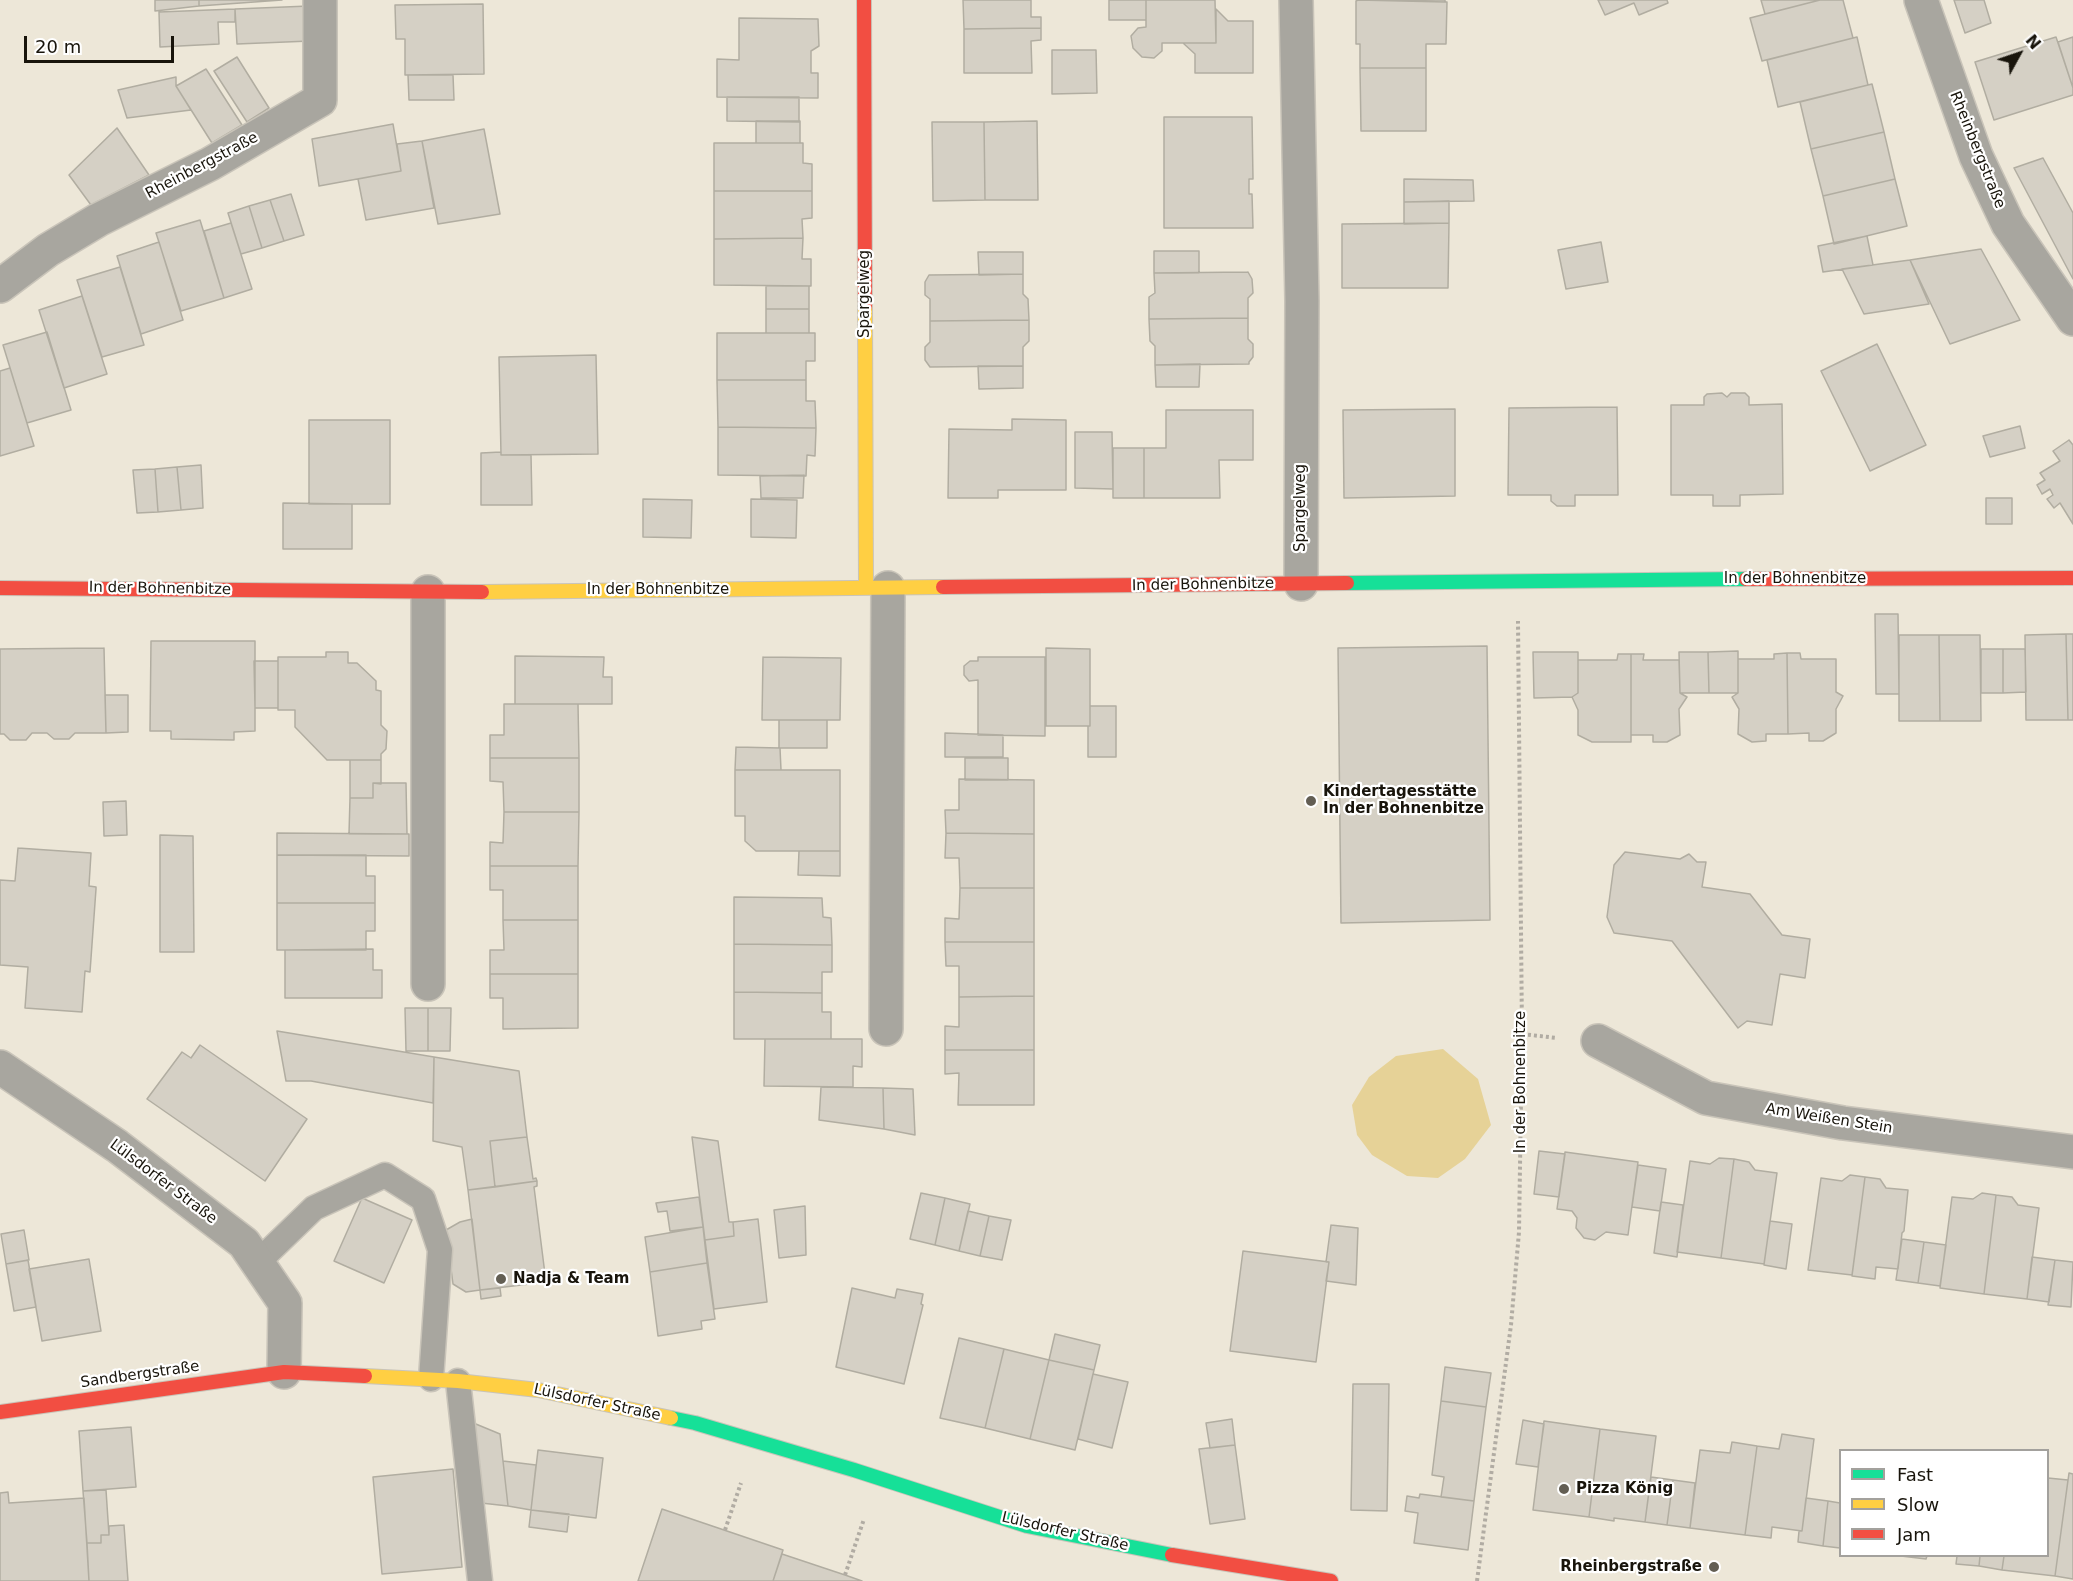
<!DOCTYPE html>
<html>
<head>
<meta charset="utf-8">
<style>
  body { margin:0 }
  #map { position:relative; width:2073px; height:1581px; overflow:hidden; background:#ede7d8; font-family:"DejaVu Sans",sans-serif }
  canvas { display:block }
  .legend { position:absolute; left:1839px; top:1449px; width:210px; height:108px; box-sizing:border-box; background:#fff; border:2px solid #a3a19d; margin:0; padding:8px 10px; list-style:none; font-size:18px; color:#18140b }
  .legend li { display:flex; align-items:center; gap:12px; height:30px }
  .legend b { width:30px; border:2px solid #a3a19d }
  .north { position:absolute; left:1989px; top:24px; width:60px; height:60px; -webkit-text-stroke:4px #fff; paint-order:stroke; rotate:50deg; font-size:16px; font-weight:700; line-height:24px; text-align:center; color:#18140b }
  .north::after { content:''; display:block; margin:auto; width:21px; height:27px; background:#18140b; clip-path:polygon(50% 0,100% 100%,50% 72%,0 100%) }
  .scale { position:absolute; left:24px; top:36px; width:150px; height:27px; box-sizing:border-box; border:3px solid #18140b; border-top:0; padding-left:8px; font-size:18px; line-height:21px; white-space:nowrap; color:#18140b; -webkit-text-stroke:4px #fff; paint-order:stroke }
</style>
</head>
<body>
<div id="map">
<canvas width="2073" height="1581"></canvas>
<ul class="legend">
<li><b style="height:8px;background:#16e098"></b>Fast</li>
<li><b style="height:8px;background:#ffcf43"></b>Slow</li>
<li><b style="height:8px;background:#f24e42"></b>Jam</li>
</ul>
<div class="north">N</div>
<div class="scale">20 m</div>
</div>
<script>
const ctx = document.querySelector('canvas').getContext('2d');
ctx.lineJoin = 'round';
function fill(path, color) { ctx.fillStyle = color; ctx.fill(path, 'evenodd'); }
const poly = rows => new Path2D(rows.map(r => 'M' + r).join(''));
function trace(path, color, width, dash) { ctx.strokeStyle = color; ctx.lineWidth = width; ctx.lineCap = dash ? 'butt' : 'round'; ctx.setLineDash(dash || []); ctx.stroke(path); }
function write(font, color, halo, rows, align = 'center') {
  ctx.font = font + ' "DejaVu Sans",sans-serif'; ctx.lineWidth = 4.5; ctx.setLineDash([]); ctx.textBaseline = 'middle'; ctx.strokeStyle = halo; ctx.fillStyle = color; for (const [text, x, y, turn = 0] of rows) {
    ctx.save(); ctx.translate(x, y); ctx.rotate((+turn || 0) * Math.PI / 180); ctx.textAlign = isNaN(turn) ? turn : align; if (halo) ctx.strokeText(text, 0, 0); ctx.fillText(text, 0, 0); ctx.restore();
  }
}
fill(poly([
  [1443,1049,1478,1079,1491,1125,1465,1159,1438,1178,1407,1176,1372,1155,1357,1135,1352,1105,1369,1077,1396,1056]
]), '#e6d297');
const building = poly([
  [155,0,199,0,199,6,155,11,155,0],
  [199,0,282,0,199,6,199,0],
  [963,0,1031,0,1031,17,1041,17,1041,28,964,29,963,0],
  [1109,0,1146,0,1146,20,1109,20,1109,0],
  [1146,0,1215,0,1216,43,1162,43,1162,51,1154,58,1142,57,1133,48,1131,36,1138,28,1146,27,1146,0],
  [1358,0,1447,2,1446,44,1426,44,1426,68,1360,68,1360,44,1356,44,1356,1,1358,0],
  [1358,0,1445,0,1445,2,1358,0],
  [1598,0,1667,0,1668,3,1639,15,1634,3,1605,15,1598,0],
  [1761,0,1820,0,1765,14,1761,0],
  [1820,0,1843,0,1853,38,1762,61,1750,18,1820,0],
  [1954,0,1984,0,1991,23,1965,33,1954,0],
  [483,4,484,74,405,75,405,39,396,39,395,5,483,4],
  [309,6,310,41,237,44,235,9,309,6],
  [235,9,235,22,218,22,219,44,160,47,159,12,235,9],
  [1216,9,1228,21,1253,21,1253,73,1195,73,1195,54,1183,43,1216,43,1216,9],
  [739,18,818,19,819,46,811,51,811,73,818,73,818,98,717,97,717,59,739,60,739,18],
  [1041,28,1041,40,1031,41,1032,73,964,73,964,29,1041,28],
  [1857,37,1868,85,1778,107,1767,60,1857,37],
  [2056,37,2073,88,2073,95,1994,120,1975,62,2056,37],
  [2073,37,2073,88,2058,42,2073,37],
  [1052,50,1096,50,1097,93,1052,94,1052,50],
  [237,57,269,108,247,122,214,71,237,57],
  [1360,68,1426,68,1426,131,1361,131,1360,68],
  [206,69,242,125,212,143,176,86,206,69],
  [408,75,453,75,454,100,409,100,408,75],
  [176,77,176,86,191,110,127,118,118,90,176,77],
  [1872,84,1884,132,1811,149,1800,102,1872,84],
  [727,97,799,97,799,122,727,121,727,97],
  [1164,117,1252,117,1253,179,1249,179,1249,194,1252,194,1253,228,1164,228,1164,117],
  [756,121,800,121,800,143,756,143,756,121],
  [1037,121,1038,200,985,200,984,122,1037,121],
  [932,122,984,122,985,200,933,201,932,122],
  [393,124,401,171,319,186,312,139,393,124],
  [117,128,149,175,91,205,69,175,117,128],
  [484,129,500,214,438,224,422,141,484,129],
  [1884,132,1895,179,1823,196,1811,149,1884,132],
  [422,141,434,208,366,220,358,179,401,171,397,144,422,141],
  [714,143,803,143,803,163,812,164,812,191,714,191,714,143],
  [2043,158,2073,213,2073,279,2014,168,2043,158],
  [1404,179,1473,180,1474,201,1404,202,1404,179],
  [1895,179,1907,226,1834,244,1823,196,1895,179],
  [714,191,812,191,812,218,802,219,803,238,714,239,714,191],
  [291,194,304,235,284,241,270,200,291,194],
  [270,200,284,241,262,248,249,206,270,200],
  [1449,201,1449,223,1404,224,1404,202,1449,201],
  [249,206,262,248,241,254,228,213,249,206],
  [200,220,224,298,181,311,156,233,200,220],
  [231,223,252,289,224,298,204,231,231,223],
  [1449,223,1448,288,1342,288,1342,224,1449,223],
  [1867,236,1873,265,1823,272,1818,246,1867,236],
  [803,238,802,259,811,259,811,286,714,285,714,239,803,238],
  [159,242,183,320,141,334,117,256,159,242],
  [1601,242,1608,282,1566,289,1558,250,1601,242],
  [1981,249,2020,320,1950,344,1910,260,1981,249],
  [1154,251,1199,251,1199,273,1154,273,1154,251],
  [978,252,1023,252,1023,274,979,275,978,252],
  [1910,260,1929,304,1864,314,1842,269,1910,260],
  [120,267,144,345,102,357,77,280,120,267],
  [1248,272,1252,279,1253,293,1248,298,1248,318,1149,319,1149,297,1155,293,1154,273,1248,272],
  [1023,274,1023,294,1028,299,1029,320,930,321,930,299,925,295,925,282,929,275,1023,274],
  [766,286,809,286,809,309,766,309,766,286],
  [82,296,107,374,64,388,39,310,82,296],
  [766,309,809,309,809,333,766,333,766,309],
  [1248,318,1248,339,1253,344,1253,357,1249,362,1249,364,1155,365,1155,346,1150,341,1149,319,1248,318],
  [1029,320,1029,341,1023,347,1023,366,930,367,925,360,925,347,930,342,930,321,1029,320],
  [47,332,71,410,27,423,3,345,47,332],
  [717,333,815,333,815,361,806,361,806,380,717,380,717,333],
  [1877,344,1926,445,1870,471,1821,371,1877,344],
  [596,355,598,454,501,455,499,357,596,355],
  [1200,364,1199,387,1156,387,1155,365,1200,364],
  [978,366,1023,366,1023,388,979,389,978,366],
  [10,368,34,446,0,456,0,371,10,368],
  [717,380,806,380,806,401,815,401,816,428,718,427,717,380],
  [1722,393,1727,397,1731,393,1745,393,1749,397,1749,405,1782,404,1783,494,1740,495,1740,506,1713,506,1713,495,1671,495,1671,405,1704,405,1704,397,1707,394,1722,393],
  [1617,407,1618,495,1575,495,1575,506,1557,506,1551,501,1551,495,1508,495,1509,408,1617,407],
  [1455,409,1455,496,1344,498,1343,410,1455,409],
  [1166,410,1253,410,1253,460,1219,460,1220,498,1144,498,1144,448,1166,448,1166,410],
  [1012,419,1066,420,1066,490,998,490,998,498,948,498,949,429,1012,430,1012,419],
  [309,420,390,420,390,504,309,504,309,420],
  [2020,426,2025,448,1990,457,1983,436,2020,426],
  [718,427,816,428,815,456,807,455,806,476,718,475,718,427],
  [1075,432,1112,432,1113,489,1075,488,1075,432],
  [2069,440,2073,445,2073,524,2060,503,2054,508,2047,499,2053,495,2050,489,2042,494,2037,485,2045,480,2040,473,2060,461,2053,451,2069,440],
  [1113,448,1144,448,1144,498,1113,498,1113,448],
  [501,452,501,455,531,455,532,505,481,505,481,453,501,452],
  [201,465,203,508,181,510,177,467,201,465],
  [177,467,181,510,158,512,155,469,177,467],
  [155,469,158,512,137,513,133,470,155,469],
  [804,475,803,498,761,498,760,476,804,475],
  [1986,498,2012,498,2012,524,1986,524,1986,498],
  [643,499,692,500,691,538,643,537,643,499],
  [751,499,797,500,796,538,751,537,751,499],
  [283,503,352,504,352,549,283,549,283,503],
  [1875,614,1898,614,1899,694,1876,694,1875,614],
  [2066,634,2068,720,2026,720,2025,635,2066,634],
  [2066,634,2073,634,2073,720,2068,720,2066,634],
  [1899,635,1939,635,1940,721,1899,721,1899,635],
  [1939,635,1980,635,1981,721,1940,721,1939,635],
  [151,641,255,641,255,731,234,732,234,740,171,739,171,731,150,731,151,641],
  [1487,646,1490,920,1341,923,1338,648,1487,646],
  [104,648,106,733,75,733,69,739,54,739,47,733,32,733,26,740,10,740,4,734,0,734,0,649,104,648],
  [1046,648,1090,649,1090,726,1046,726,1046,648],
  [1981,649,2003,649,2003,693,1981,693,1981,649],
  [2003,649,2025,649,2026,692,2003,693,2003,649],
  [1738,651,1738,693,1709,693,1708,652,1738,651],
  [326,652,348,652,348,663,357,663,376,681,376,690,381,691,381,725,387,731,386,749,381,754,381,760,327,760,295,727,295,710,278,710,278,657,326,657,326,652],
  [1533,652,1578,652,1578,693,1572,697,1534,698,1533,652],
  [1679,652,1708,652,1709,693,1680,693,1679,652],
  [1787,653,1788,734,1766,734,1766,741,1752,742,1738,734,1739,709,1732,697,1738,693,1738,659,1774,659,1774,654,1787,653],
  [1787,653,1800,653,1801,659,1836,659,1836,692,1843,696,1836,709,1836,733,1823,741,1809,741,1809,733,1788,734,1787,653],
  [1618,654,1631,654,1631,742,1592,742,1578,735,1578,710,1572,697,1578,693,1578,660,1617,660,1618,654],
  [1631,654,1644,654,1643,660,1679,660,1680,693,1687,697,1679,709,1680,735,1667,742,1653,742,1653,735,1631,735,1631,654],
  [515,656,604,657,603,677,612,677,612,704,515,704,515,656],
  [763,657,841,658,840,720,762,720,763,657],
  [978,657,1045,657,1045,736,978,735,978,680,969,681,964,675,964,666,970,661,978,661,978,657],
  [254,661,278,661,278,708,255,708,254,661],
  [105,695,128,695,128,732,106,733,105,695],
  [504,704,578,704,579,758,490,758,490,735,504,735,504,704],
  [1090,706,1116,706,1116,757,1088,757,1088,726,1090,726,1090,706],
  [779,720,827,720,827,748,779,748,779,720],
  [945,733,1003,735,1003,757,945,757,945,733],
  [736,747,780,748,781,770,735,770,736,747],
  [490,758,579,758,579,812,504,812,503,782,490,781,490,758],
  [965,758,1008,758,1008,780,965,780,965,758],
  [350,760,381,760,381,784,373,783,373,798,350,798,350,760],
  [735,770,840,770,840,851,756,851,745,841,745,816,735,816,735,770],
  [959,779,1034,780,1034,834,946,833,945,810,959,810,959,779],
  [373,783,406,783,407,834,349,834,350,798,373,798,373,783],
  [126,801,127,835,104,836,103,802,126,801],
  [504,812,579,812,578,866,490,866,490,842,503,843,504,812],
  [277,833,409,834,409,856,277,855,277,833],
  [946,833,1034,834,1034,888,960,888,959,858,945,858,946,833],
  [160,835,193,836,194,952,160,952,160,835],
  [18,848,91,853,89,886,96,887,96,889,90,972,85,971,82,1012,25,1008,28,967,0,965,0,880,15,881,18,848],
  [799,851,840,851,840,876,798,875,799,851],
  [1625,852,1680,859,1689,854,1697,862,1706,862,1702,887,1750,894,1782,935,1810,939,1805,978,1780,974,1772,1025,1747,1021,1738,1028,1672,941,1614,933,1607,917,1614,865,1625,852],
  [277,855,366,855,366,876,375,876,375,903,277,903,277,855],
  [490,866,578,866,578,920,503,920,503,890,490,890,490,866],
  [960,888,1034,888,1034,942,945,942,945,918,959,919,960,888],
  [734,897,822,898,823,917,831,918,832,945,734,944,734,897],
  [277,903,375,903,375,931,366,931,366,950,277,950,277,903],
  [503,920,578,920,578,974,490,974,490,950,504,950,503,920],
  [945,942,1034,942,1034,996,959,997,959,966,946,966,945,942],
  [734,944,832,945,832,972,822,972,822,993,734,992,734,944],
  [373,949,373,970,382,970,382,998,285,998,285,950,373,949],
  [490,974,578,974,578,1028,503,1029,503,998,490,998,490,974],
  [734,992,822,993,822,1012,831,1012,831,1039,734,1039,734,992],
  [1034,996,1034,1050,945,1050,945,1026,959,1027,959,997,1034,996],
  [405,1008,428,1008,428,1051,406,1051,405,1008],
  [428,1008,451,1008,450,1051,428,1051,428,1008],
  [277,1031,434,1057,433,1103,311,1081,286,1081,277,1031],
  [765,1039,862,1039,862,1067,853,1066,853,1087,764,1086,765,1039],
  [200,1045,307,1119,265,1181,147,1099,182,1052,191,1058,200,1045],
  [945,1050,1034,1050,1034,1105,958,1105,959,1073,945,1074,945,1050],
  [434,1057,519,1071,527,1137,490,1141,495,1187,468,1190,462,1147,433,1141,434,1057],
  [821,1087,883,1088,884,1129,819,1120,821,1087],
  [883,1088,913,1089,915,1135,884,1129,883,1088],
  [527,1137,533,1179,536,1178,537,1181,495,1187,490,1141,527,1137],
  [692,1137,718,1141,729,1222,733,1222,734,1236,705,1240,692,1137],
  [1539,1151,1565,1154,1559,1197,1534,1194,1539,1151],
  [1565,1152,1638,1162,1628,1235,1606,1232,1595,1240,1584,1238,1576,1228,1577,1218,1572,1211,1557,1209,1565,1152],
  [1719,1158,1734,1159,1721,1258,1677,1252,1690,1161,1710,1164,1719,1158],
  [1734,1159,1749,1162,1755,1170,1777,1173,1764,1264,1721,1258,1734,1159],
  [1638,1165,1666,1169,1660,1211,1632,1207,1638,1165],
  [1850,1175,1865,1177,1852,1275,1808,1270,1821,1178,1842,1181,1850,1175],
  [1865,1177,1880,1179,1886,1188,1908,1190,1904,1231,1902,1233,1898,1269,1876,1267,1875,1279,1852,1276,1865,1177],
  [537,1181,537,1186,534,1187,546,1282,480,1290,468,1190,537,1181],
  [921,1193,945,1198,935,1245,910,1239,921,1193],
  [1982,1193,1996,1195,1984,1294,1940,1288,1952,1197,1973,1199,1982,1193],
  [1996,1195,2012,1197,2018,1205,2039,1208,2027,1299,1984,1294,1996,1195],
  [699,1197,703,1227,670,1231,667,1211,658,1212,656,1203,699,1197],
  [362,1198,412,1220,384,1283,334,1261,362,1198],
  [945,1198,970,1204,959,1251,935,1245,945,1198],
  [1661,1202,1683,1205,1677,1257,1654,1253,1661,1202],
  [805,1206,806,1255,779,1258,774,1210,805,1206],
  [968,1211,989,1216,980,1256,959,1251,968,1211],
  [989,1216,1011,1220,1002,1260,980,1256,989,1216],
  [472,1219,480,1290,466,1292,453,1284,446,1230,460,1222,472,1219],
  [758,1219,767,1302,714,1309,705,1240,734,1236,733,1222,758,1219],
  [1770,1221,1792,1224,1786,1269,1764,1265,1770,1221],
  [1331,1225,1358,1228,1356,1285,1326,1281,1329,1262,1326,1262,1331,1225],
  [703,1227,707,1263,650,1272,645,1237,703,1227],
  [24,1230,29,1260,6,1264,1,1234,24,1230],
  [1902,1239,1924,1242,1918,1283,1896,1280,1902,1239],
  [1924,1242,1946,1245,1940,1286,1918,1283,1924,1242],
  [1243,1251,1329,1262,1316,1362,1230,1351,1243,1251],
  [2032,1257,2055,1260,2049,1302,2027,1299,2032,1257],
  [89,1259,101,1331,42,1341,29,1269,89,1259],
  [28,1260,36,1307,14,1311,6,1264,28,1260],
  [2055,1260,2073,1262,2071,1307,2048,1305,2055,1260],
  [707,1263,715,1319,701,1321,702,1329,658,1336,650,1272,707,1263],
  [500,1288,501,1296,481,1299,480,1290,500,1288],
  [852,1288,895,1298,897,1289,923,1294,921,1304,923,1305,904,1384,836,1367,852,1288],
  [1055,1334,1100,1345,1094,1370,1049,1360,1055,1334],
  [959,1338,1004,1349,985,1428,940,1418,959,1338],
  [1004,1349,1049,1360,1030,1439,985,1428,1004,1349],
  [1049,1360,1094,1370,1075,1450,1030,1439,1049,1360],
  [1445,1367,1491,1373,1486,1407,1441,1401,1445,1367],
  [1093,1374,1128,1382,1112,1448,1078,1439,1093,1374],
  [1353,1384,1389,1384,1387,1511,1351,1510,1353,1384],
  [1441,1401,1486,1407,1474,1501,1441,1497,1444,1477,1432,1475,1441,1401],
  [1232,1419,1235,1445,1210,1448,1206,1423,1232,1419],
  [1523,1420,1544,1424,1538,1467,1516,1464,1523,1420],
  [1544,1421,1600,1429,1589,1517,1533,1510,1544,1421],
  [471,1422,500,1434,508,1506,481,1503,471,1422],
  [131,1427,136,1487,83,1491,79,1431,131,1427],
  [1600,1429,1656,1436,1645,1522,1614,1518,1614,1521,1589,1517,1600,1429],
  [1782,1434,1814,1439,1802,1531,1772,1527,1771,1538,1745,1535,1757,1446,1779,1449,1782,1434],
  [1732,1442,1757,1446,1745,1535,1690,1528,1700,1450,1730,1453,1732,1442],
  [1235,1445,1245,1519,1210,1524,1199,1449,1235,1445],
  [538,1450,603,1458,596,1518,531,1510,538,1450],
  [503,1461,536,1465,531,1510,508,1506,503,1461],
  [453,1469,462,1567,382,1574,373,1477,453,1469],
  [2069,1473,2073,1474,2073,1579,2055,1576,2069,1473],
  [1651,1477,1673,1480,1667,1525,1645,1522,1651,1477],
  [2048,1478,2068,1480,2055,1576,2002,1570,2004,1556,2048,1556,2048,1478],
  [1673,1480,1695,1483,1690,1528,1667,1525,1673,1480],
  [106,1490,109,1535,101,1535,101,1543,87,1543,83,1491,106,1490],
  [8,1492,9,1503,84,1498,89,1581,0,1581,0,1493,8,1492],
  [1420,1494,1474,1501,1468,1550,1414,1543,1418,1513,1405,1511,1407,1496,1419,1498,1420,1494],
  [1806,1498,1828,1501,1823,1546,1798,1542,1799,1531,1802,1531,1806,1498],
  [1828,1501,1840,1503,1840,1548,1823,1546,1828,1501],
  [662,1509,783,1550,773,1581,638,1581,662,1509],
  [531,1510,569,1514,567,1532,529,1527,531,1510],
  [124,1525,128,1581,89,1581,87,1543,101,1543,101,1535,109,1535,109,1526,124,1525],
  [782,1554,845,1575,862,1581,773,1581,782,1554],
  [1901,1556,1927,1556,1926,1559,1901,1556],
  [1957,1556,1980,1556,1979,1566,1956,1564,1957,1556],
  [1980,1556,2004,1556,2002,1570,1979,1566,1980,1556]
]);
fill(building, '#d5d0c5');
trace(building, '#b1ada1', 1.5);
const lane = poly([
  [258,1262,314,1208,385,1175,423,1199,440,1250,431,1379],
  [458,1381,480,1581]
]);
const street = poly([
  [1296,0,1302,301,1301,584],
  [1921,0,1976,156,2008,224,2073,319],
  [0,286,48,250,98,220,210,164,320,100,320,0],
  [428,592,428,984],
  [886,1029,888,588],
  [1598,1041,1706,1098,1843,1123,2073,1152],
  [0,1067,117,1146,244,1243,285,1303,284,1372]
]);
const fast = poly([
  [1347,583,1746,579],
  [671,1418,695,1423,854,1470,1027,1526,1172,1555]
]);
const slow = poly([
  [865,306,866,588],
  [482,592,943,587],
  [365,1376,458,1381,538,1390,671,1418]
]);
const jam = poly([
  [864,0,865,306],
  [1746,579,2073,578],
  [943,587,1347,583],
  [0,588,482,592],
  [0,1412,284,1372,365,1376],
  [1172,1555,1331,1581]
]);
trace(lane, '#c9c4b9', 27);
trace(street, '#c9c4b9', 36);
trace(fast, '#c9c4b9', 16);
trace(slow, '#c9c4b9', 16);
trace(jam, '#c9c4b9', 16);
trace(poly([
  [1522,1034,1557,1038],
  [725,1530,741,1483],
  [845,1575,864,1519],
  [1477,1581,1511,1325,1519,1232,1522,1034,1518,621]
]), '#b1aca3', 4, [3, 3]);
trace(lane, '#a8a69f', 24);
trace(street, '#a8a69f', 33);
trace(fast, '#16e098', 14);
trace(slow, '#ffcf43', 14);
trace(jam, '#f24e42', 14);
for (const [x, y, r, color] of [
  [1311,801,6,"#635e53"],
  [501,1279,6,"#635e53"],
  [1564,1489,6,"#635e53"],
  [1714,1567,6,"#635e53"]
]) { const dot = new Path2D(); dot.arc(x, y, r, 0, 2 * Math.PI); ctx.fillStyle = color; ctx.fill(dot); trace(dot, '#fff', 2); }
write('15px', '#18140b', '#fff', [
  ["Rheinbergstraße",1977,150,68],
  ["Rheinbergstraße",202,166,-28],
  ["Spargelweg",865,294,-90],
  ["Spargelweg",1301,508,-90],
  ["In der Bohnenbitze",1795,579],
  ["In der Bohnenbitze",1203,585,-1],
  ["In der Bohnenbitze",160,589,1],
  ["In der Bohnenbitze",658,590],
  ["In der Bohnenbitze",1521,1082,-90],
  ["Am Weißen Stein",1829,1119,9],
  ["Lülsdorfer Straße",163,1182,37],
  ["Sandbergstraße",140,1375,-8],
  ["Lülsdorfer Straße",597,1403,12],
  ["Lülsdorfer Straße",1065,1532,13]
]);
write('bold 15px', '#18140b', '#fff', [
  ["Kindertagesstätte",1323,792],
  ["In der Bohnenbitze",1323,809],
  ["Nadja & Team",513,1279],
  ["Pizza König",1576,1489],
  ["Rheinbergstraße",1702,1567,"right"]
], 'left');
</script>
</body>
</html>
